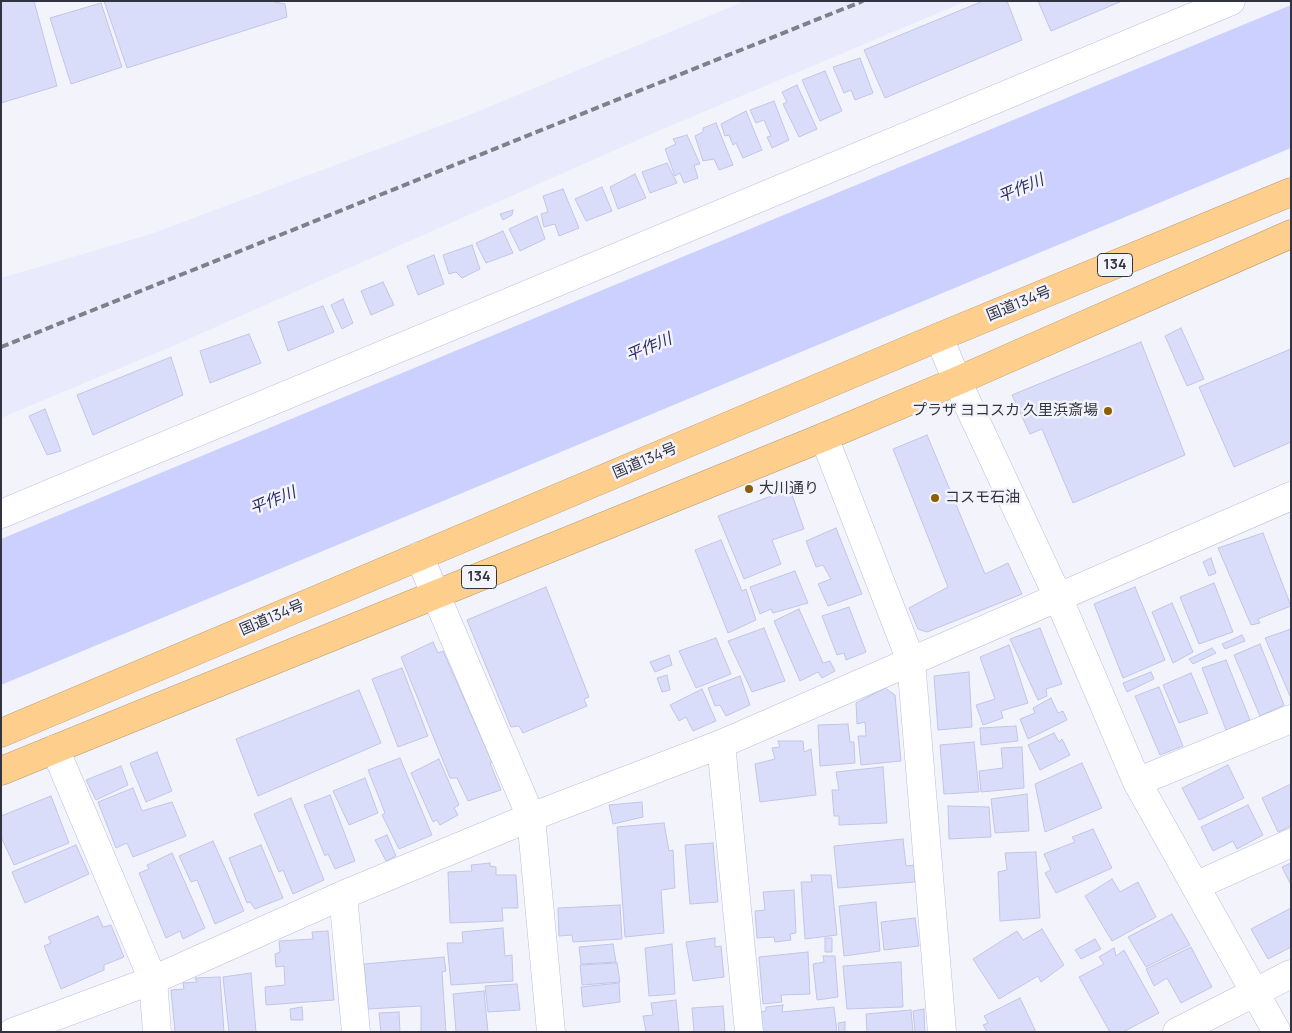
<!DOCTYPE html>
<html>
<head>
<meta charset="utf-8">
<style>
  body { margin:0 }
  #map { position:relative; width:1292px; height:1033px; overflow:hidden; background:#f3f4fb; font-family:Manrope,sans-serif }
  canvas { display:block }
  .frame { position:absolute; inset:0; border:2px solid #323341; pointer-events:none }
</style>
</head>
<body>
<div id="map">
<canvas width="1292" height="1033"></canvas>
<div class="frame"></div>
</div>
<script>
const ctx = document.querySelector('canvas').getContext('2d');
ctx.lineJoin = 'round';
function fill(path, color) { ctx.fillStyle = color; ctx.fill(path, 'evenodd'); }
const poly = rows => new Path2D(rows.map(r => 'M' + r).join(''));
function trace(path, color, width, dash) { ctx.strokeStyle = color; ctx.lineWidth = width; ctx.lineCap = dash ? 'butt' : 'round'; ctx.setLineDash(dash || []); ctx.stroke(path); }
function write(font, color, halo, rows, align = 'center') {
  ctx.font = font + ' Manrope,"Noto Sans JP",sans-serif'; ctx.lineWidth = 5; ctx.setLineDash([]); ctx.textBaseline = 'middle'; ctx.strokeStyle = halo; ctx.fillStyle = color; for (const [text, x, y, turn = 0] of rows) {
    ctx.save(); ctx.translate(x, y); ctx.rotate((+turn || 0) * Math.PI / 180); ctx.textAlign = isNaN(turn) ? turn : align; if (halo) ctx.strokeText(text, 0, 0); ctx.fillText(text, 0, 0); ctx.restore();
  }
}
fill(poly([
  [745,1,967,1,656,132,173,346,1,418,1,278,151,234,469,115]
]), '#e9ebfc');
fill(poly([
  [1291,5,1291,148,1,685,1,539]
]), '#cbd0ff');
const building = poly([
  [1,1,34,1,57,86,1,103,1,1],
  [104,1,270,1,285,4,287,17,127,68,104,1],
  [983,1,1007,1,1022,40,885,98,864,50,983,1],
  [1038,1,1122,1,1051,31,1038,1],
  [101,3,122,67,71,84,50,18,101,3],
  [860,58,873,93,855,100,851,90,844,93,833,67,860,58],
  [825,71,842,111,820,121,802,80,825,71],
  [797,85,817,129,799,137,783,104,787,102,782,92,797,85],
  [774,101,789,140,772,148,767,137,771,136,764,120,756,123,750,110,774,101],
  [746,111,762,150,743,158,736,143,733,145,729,135,725,136,721,124,746,111],
  [716,123,733,165,719,170,714,159,703,161,695,136,703,132,703,128,716,123],
  [687,135,700,164,694,165,698,178,684,183,680,173,675,176,665,149,676,144,673,139,687,135],
  [667,163,677,183,650,193,642,172,667,163],
  [635,174,646,198,618,209,610,187,635,174],
  [602,187,612,211,586,221,575,199,602,187],
  [563,189,579,228,559,236,555,224,544,227,541,214,548,212,543,196,563,189],
  [513,210,512,215,503,220,500,214,513,210],
  [537,216,545,239,520,251,509,229,537,216],
  [503,231,513,253,486,263,476,243,503,231],
  [472,245,480,269,462,278,456,272,449,274,443,255,472,245],
  [434,255,444,284,418,295,407,266,434,255],
  [383,282,394,305,371,315,361,291,383,282],
  [343,299,353,323,342,329,331,305,343,299],
  [323,306,334,332,288,351,278,322,323,306],
  [1181,328,1204,379,1187,386,1165,336,1181,328],
  [249,334,261,363,210,383,200,351,249,334],
  [1141,342,1185,455,1073,503,1042,429,1030,434,1012,395,1141,342],
  [1291,349,1291,442,1234,467,1199,387,1291,349],
  [171,357,183,395,93,435,77,395,171,357],
  [45,409,61,451,47,455,29,416,45,409],
  [927,435,985,574,1008,563,1022,594,927,632,918,629,909,608,948,587,893,449,927,435],
  [790,489,804,529,772,540,781,564,744,579,718,516,790,489],
  [836,528,862,594,828,606,818,584,831,579,823,565,816,567,806,541,836,528],
  [1263,533,1291,606,1258,619,1260,623,1251,625,1218,548,1263,533],
  [721,540,742,591,746,589,756,620,728,633,695,550,721,540],
  [1211,558,1216,573,1209,576,1203,562,1211,558],
  [795,571,808,603,773,613,771,609,760,614,750,587,795,571],
  [1214,583,1233,632,1199,644,1180,597,1214,583],
  [546,587,589,697,584,699,587,706,523,733,519,726,511,727,467,620,546,587],
  [1135,587,1165,660,1123,678,1094,604,1135,587],
  [1172,603,1193,652,1173,663,1152,612,1172,603],
  [849,607,866,652,846,660,844,653,837,655,822,616,849,607],
  [799,609,823,663,830,661,835,671,822,678,818,672,800,681,774,621,799,609],
  [764,628,785,681,752,692,728,641,764,628],
  [1040,628,1062,684,1046,689,1047,696,1038,700,1010,639,1040,628],
  [1291,629,1291,696,1290,696,1265,638,1291,629],
  [1242,635,1245,641,1225,649,1222,644,1242,635],
  [716,638,731,674,696,688,679,651,716,638],
  [433,642,438,653,443,651,492,762,490,763,501,790,468,801,457,778,450,778,401,657,433,642],
  [1260,644,1284,705,1260,716,1234,655,1260,644],
  [1009,645,1028,703,1001,711,1003,718,983,725,976,705,995,699,980,657,1009,645],
  [1212,648,1216,653,1193,664,1189,659,1212,648],
  [669,655,672,665,655,672,650,662,669,655],
  [1226,660,1250,720,1226,730,1202,668,1226,660],
  [402,668,428,736,398,747,372,679,402,668],
  [969,672,972,727,938,730,934,676,969,672],
  [1151,672,1154,679,1127,692,1123,683,1151,672],
  [1191,673,1208,713,1179,723,1163,685,1191,673],
  [667,675,670,690,662,692,657,678,667,675],
  [740,676,750,705,726,716,720,705,715,706,708,688,740,676],
  [1159,687,1183,746,1160,755,1135,696,1159,687],
  [885,688,895,695,901,761,861,765,858,736,866,736,865,722,857,724,856,703,885,688],
  [702,689,716,721,693,731,686,717,679,721,670,705,702,689],
  [359,690,381,743,258,796,236,739,359,690],
  [1051,698,1058,713,1063,711,1067,720,1028,739,1020,719,1035,713,1033,708,1051,698],
  [848,724,850,742,854,742,855,763,820,766,818,725,848,724],
  [1016,726,1018,741,981,745,980,728,1016,726],
  [1054,733,1059,742,1062,739,1070,755,1040,770,1028,745,1054,733],
  [778,741,803,741,804,752,811,749,816,795,760,802,755,764,775,759,772,748,780,747,778,741],
  [974,742,979,792,944,794,940,745,974,742],
  [1022,747,1024,788,981,792,979,771,1003,768,1001,748,1022,747],
  [157,752,172,791,146,802,130,763,157,752],
  [400,758,432,835,399,849,382,815,385,813,368,770,400,758],
  [439,759,459,805,454,808,458,815,440,825,437,820,433,822,411,773,439,759],
  [1082,763,1102,808,1045,832,1035,784,1082,763],
  [1228,765,1244,798,1199,820,1182,788,1228,765],
  [121,766,128,785,96,800,86,780,121,766],
  [883,767,887,823,839,825,839,816,834,816,832,790,839,790,836,772,883,767],
  [365,778,378,813,349,825,333,791,365,778],
  [1291,784,1291,826,1278,832,1262,798,1291,784],
  [133,788,142,811,172,802,186,836,133,857,127,843,116,848,98,802,133,788],
  [1027,794,1029,831,995,833,991,799,1027,794],
  [330,795,355,861,335,869,328,854,325,856,304,805,330,795],
  [51,796,69,843,14,865,1,837,1,816,51,796],
  [291,798,324,880,293,894,283,870,279,872,254,814,291,798],
  [642,802,643,817,613,824,609,805,642,802],
  [1248,805,1263,835,1237,849,1233,841,1213,851,1201,827,1248,805],
  [948,806,989,807,991,837,949,839,948,806],
  [664,823,669,851,673,850,675,888,661,890,664,933,625,937,617,827,664,823],
  [1093,829,1112,868,1056,893,1045,873,1051,870,1044,854,1075,842,1072,837,1093,829],
  [387,835,396,856,386,861,375,840,387,835],
  [903,839,906,866,914,865,915,882,838,888,834,846,903,839],
  [213,841,244,911,215,924,197,880,191,882,179,856,213,841],
  [713,843,718,902,690,904,685,845,713,843],
  [76,845,89,874,25,903,12,872,76,845],
  [261,845,283,898,255,909,250,902,247,903,229,858,261,845],
  [1036,852,1040,918,1000,921,998,872,1007,870,1005,853,1036,852],
  [172,853,205,928,183,939,180,931,166,938,139,873,149,869,147,865,172,853],
  [490,863,490,866,496,867,496,875,516,875,518,908,502,908,503,921,450,923,448,872,472,871,471,865,490,863],
  [1291,863,1291,885,1282,867,1291,863],
  [811,875,831,875,837,935,805,939,801,882,812,882,811,875],
  [1112,879,1120,892,1138,882,1156,917,1112,941,1085,896,1112,879],
  [794,890,796,933,790,934,791,940,775,942,774,937,757,938,755,911,765,910,763,892,794,890],
  [876,902,880,951,844,956,839,906,876,902],
  [620,905,622,939,573,942,572,935,559,936,558,908,620,905],
  [1291,908,1291,947,1268,959,1251,929,1291,908],
  [1172,914,1190,945,1146,967,1128,937,1172,914],
  [98,916,103,927,111,925,124,957,104,965,104,970,61,989,44,946,51,943,48,937,98,916],
  [915,918,919,946,884,950,881,922,915,918],
  [503,928,505,956,512,955,513,981,451,985,447,943,463,943,462,932,503,928],
  [1042,929,1064,965,1041,982,1038,976,999,999,973,959,1017,931,1023,940,1042,929],
  [328,931,334,1000,266,1005,265,987,285,985,284,966,276,967,275,954,280,952,279,941,313,939,312,932,328,931],
  [715,938,715,947,721,946,724,977,693,981,686,942,715,938],
  [825,938,832,938,832,952,825,952,825,938],
  [1095,939,1101,949,1081,959,1075,950,1095,939],
  [613,944,616,962,581,964,579,947,613,944],
  [672,944,675,994,649,996,645,948,672,944],
  [1191,947,1212,987,1181,1003,1167,978,1154,986,1146,969,1191,947],
  [1114,948,1116,956,1124,950,1159,1013,1123,1032,1110,1032,1079,977,1104,964,1099,957,1114,948],
  [808,952,810,994,781,995,782,1002,763,1004,759,957,808,952],
  [823,956,835,956,838,997,817,1000,813,964,824,962,823,956],
  [444,957,446,971,442,972,446,1032,421,1032,421,1006,368,1009,364,964,444,957],
  [901,962,903,1007,847,1009,843,966,901,962],
  [617,963,620,982,582,985,580,965,617,963],
  [251,973,256,1032,229,1032,223,977,251,973],
  [220,977,224,1032,175,1032,171,990,184,989,183,983,197,982,195,978,220,977],
  [619,983,620,1002,583,1007,581,987,619,983],
  [517,984,520,1010,488,1012,485,986,517,984],
  [484,991,488,1032,456,1032,453,994,484,991],
  [1020,998,1036,1032,987,1032,983,1025,988,1023,984,1016,1020,998],
  [676,1000,679,1032,646,1032,643,1016,653,1015,651,1003,676,1000],
  [783,1005,782,1012,834,1007,837,1032,761,1032,760,1012,766,1011,766,1007,783,1005],
  [723,1006,725,1032,694,1032,692,1008,723,1006],
  [302,1007,303,1020,291,1020,290,1009,302,1007],
  [924,1009,925,1032,915,1032,913,1011,924,1009],
  [911,1010,913,1032,867,1032,866,1014,911,1010],
  [399,1012,400,1032,381,1032,379,1013,399,1012],
  [845,1022,845,1032,839,1032,838,1023,845,1022]
]);
fill(building, '#daddf9');
trace(building, '#c1c5e6', 1);
const minor = poly([
  [939,337,957,381,1058,597,1137,782,1277,1032],
  [824,437,911,661,942,1032],
  [1,514,1231,1],
  [419,556,531,817,551,1032],
  [721,744,749,1032],
  [55,749,153,980,157,1032],
  [1137,782,1291,719],
  [1195,886,1291,843],
  [343,895,356,1032],
  [13,1032,153,980,343,895,531,817,721,744,1291,496],
  [1177,1032,1291,974]
]);
const highway = poly([
  [1,733,939,337,1291,192],
  [1,771,824,437,957,381,1291,234]
]);
trace(minor, '#babedf', 29);
trace(highway, '#b69872', 29);
trace(minor, '#fff', 28);
trace(highway, '#fdce8c', 28);
trace(poly([
  [1,347,863,1]
]), '#7f808b', 4, [8, 4]);
for (const [x, y, r, color] of [
  [1108,411,5,"#8d5f05"],
  [749,489,5,"#8d5f05"],
  [935,498,5,"#8d5f05"]
]) { const dot = new Path2D(); dot.arc(x, y, r, 0, 2 * Math.PI); ctx.fillStyle = color; ctx.fill(dot); trace(dot, '#f3f4fb', 2); }
for (const [x, y, w] of [
  [1115,265,35],
  [479,577,35]
]) { const box = new Path2D(); box.roundRect(x - w / 2, y - 11.5, w, 23, 4); ctx.fillStyle = '#f3f4fb'; ctx.fill(box); trace(box, '#323341', 1); }
write('bold 14px', '#323341', null, [
  ["134",1115,265],
  ["134",479,577]
]);
write('15px', '#323341', '#f3f4fb', [
  ["国道134号",1019,304,-22],
  ["国道134号",645,461,-23],
  ["国道134号",272,618,-23]
]);
write('15px', '#323341', '#f3f4fb', [
  ["プラザ ヨコスカ 久里浜斎場",1098,411,"right"],
  ["大川通り",759,489],
  ["コスモ石油",945,498]
], 'left');
write('italic 16px', '#2e2d65', '#f3f4fb', [
  ["平作川",1021,189,-23],
  ["平作川",649,348,-23],
  ["平作川",273,501,-22]
]);
</script>
</body>
</html>
